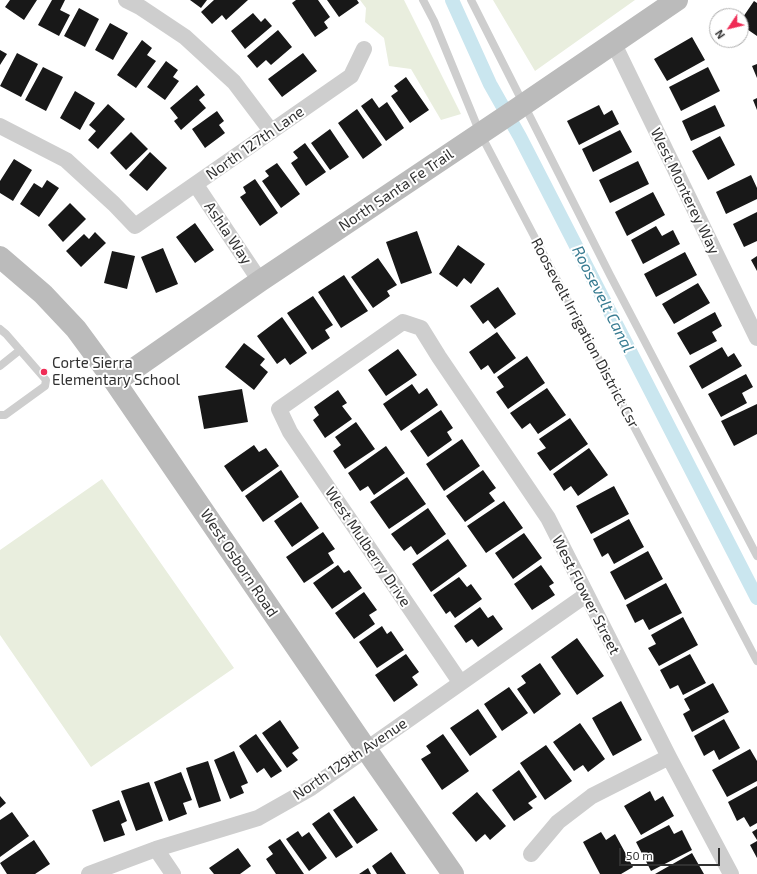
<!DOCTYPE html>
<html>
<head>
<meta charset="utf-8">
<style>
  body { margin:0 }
  #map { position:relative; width:757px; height:874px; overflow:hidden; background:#fff; font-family:"Exo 2",sans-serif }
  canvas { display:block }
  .north { position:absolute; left:709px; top:8px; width:40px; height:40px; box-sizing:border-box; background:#fff; border:1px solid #adadad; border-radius:50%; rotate:235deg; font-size:11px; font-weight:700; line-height:16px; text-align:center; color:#313131 }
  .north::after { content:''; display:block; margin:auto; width:14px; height:18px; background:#ef2c56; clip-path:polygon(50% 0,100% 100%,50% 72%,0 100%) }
  .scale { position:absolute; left:619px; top:848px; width:101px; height:18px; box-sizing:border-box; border:2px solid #313131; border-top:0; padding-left:5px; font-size:12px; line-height:14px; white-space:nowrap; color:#313131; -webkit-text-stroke:3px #fff; paint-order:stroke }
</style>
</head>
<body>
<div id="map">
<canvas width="757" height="874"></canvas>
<div class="north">N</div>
<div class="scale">50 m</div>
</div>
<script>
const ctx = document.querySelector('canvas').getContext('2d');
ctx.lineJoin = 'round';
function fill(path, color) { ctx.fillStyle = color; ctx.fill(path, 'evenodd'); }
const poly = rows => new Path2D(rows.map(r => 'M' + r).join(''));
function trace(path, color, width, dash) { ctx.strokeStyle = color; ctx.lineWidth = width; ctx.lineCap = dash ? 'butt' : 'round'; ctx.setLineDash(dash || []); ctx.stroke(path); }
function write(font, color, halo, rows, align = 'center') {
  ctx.font = font + ' "Exo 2",sans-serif'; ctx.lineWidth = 4; ctx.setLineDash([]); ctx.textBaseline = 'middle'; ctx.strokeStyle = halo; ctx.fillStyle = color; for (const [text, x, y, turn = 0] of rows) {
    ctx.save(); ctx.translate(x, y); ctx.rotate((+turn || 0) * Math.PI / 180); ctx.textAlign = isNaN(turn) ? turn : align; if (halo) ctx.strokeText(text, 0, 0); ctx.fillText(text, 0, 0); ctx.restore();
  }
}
fill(poly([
  [360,0,404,0,461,114,441,120,411,69,389,66,384,38,365,22,366,8],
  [493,0,635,0,535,71],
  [102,479,234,668,91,767,0,635,0,550]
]), '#e9eede');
trace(poly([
  [452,0,490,84,520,137,757,598]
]), '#cae6ef', 14);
fill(poly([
  [10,0,37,0,24,20,5,7],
  [52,0,65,0,60,10,70,15,59,36,38,25],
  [190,0,207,0,201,8],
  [214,0,248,0,226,20,222,15,212,24,201,12],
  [296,0,318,0,330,17,324,22,328,28,315,37,292,3],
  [327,0,357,0,359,3,339,17],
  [754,1,757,3,757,36,741,25,741,20],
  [79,8,99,19,85,47,64,36],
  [253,13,261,22,265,18,272,26,245,49,231,31],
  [110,23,128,33,113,60,95,50],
  [278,30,292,47,271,65,266,60,257,68,247,56],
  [692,37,705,60,667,81,654,59],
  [142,40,152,48,147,55,156,61,136,88,117,75],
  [0,50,7,54,0,65],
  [17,53,38,64,21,97,0,86],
  [303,53,317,71,282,97,268,79],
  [166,61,178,70,173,77,179,81,165,100,147,87],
  [757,64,757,78,752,66],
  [43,67,63,77,46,111,25,100],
  [708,67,720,91,681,111,669,87],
  [406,77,429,110,410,123,391,96,398,91,394,86],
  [197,85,205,95,199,100,206,108,181,130,174,121,178,118,170,108],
  [75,91,95,103,80,130,60,118],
  [372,98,379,108,387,102,404,128,386,141,361,106],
  [757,98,757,110,753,100],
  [108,104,125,119,98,149,88,140,96,131,89,125],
  [599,105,604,115,612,110,619,124,579,145,567,121],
  [715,105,725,126,691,141,682,121],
  [357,109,382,145,363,159,338,123],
  [217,111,224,121,219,125,225,133,205,148,192,129],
  [330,129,349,157,330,170,311,143],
  [620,130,632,152,593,172,582,149],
  [131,132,148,149,126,170,110,153],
  [720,136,735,165,708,180,692,151],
  [305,143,326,172,306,186,291,163,298,158,293,152],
  [150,152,167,168,147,191,129,175],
  [14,159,32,170,13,201,0,193,0,181],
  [638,161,649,184,610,203,599,180],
  [277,163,300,194,281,208,262,181,269,176,265,171],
  [751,175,757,188,757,199,726,214,716,192],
  [255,179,278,213,260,226,240,197,246,193,243,187],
  [47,180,59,188,39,217,20,204,34,183,42,188],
  [653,192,665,215,627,236,615,212],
  [70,203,86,219,63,242,48,225],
  [757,212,757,241,744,247,733,224],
  [195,223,214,250,195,263,176,237],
  [656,226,662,236,673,230,680,244,643,264,631,240],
  [417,231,432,273,401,284,386,242],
  [95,232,106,243,81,267,66,251,84,234,89,239],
  [458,245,485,264,471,284,464,278,457,287,439,274],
  [163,248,178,284,156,293,141,257],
  [112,251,135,256,127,289,104,283],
  [685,252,697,275,656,297,644,274],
  [757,256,757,271,751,260],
  [378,258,397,285,387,291,390,296,373,308,351,277],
  [344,275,368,311,341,328,318,292],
  [698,283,710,303,674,324,662,304],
  [498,287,516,314,495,329,488,320,483,324,470,306],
  [313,296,333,325,325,330,330,338,312,350,287,313],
  [715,312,722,326,712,332,717,341,690,355,677,333],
  [282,317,307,353,290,365,285,358,277,364,257,336],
  [497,332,516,358,494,374,488,365,481,370,469,352],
  [244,343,265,359,260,365,268,372,254,390,225,367],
  [722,347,728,357,734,353,742,366,702,389,689,366],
  [398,349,417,375,386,396,368,370],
  [527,356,545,383,508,409,496,392,504,387,497,377],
  [746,374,753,387,742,393,747,403,721,417,708,394],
  [412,384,419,394,427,388,438,405,401,431,383,404],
  [547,388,566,415,538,434,530,423,522,429,510,413],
  [242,389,248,422,204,429,198,396],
  [338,390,347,403,342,406,352,419,325,438,313,420,319,415,314,407],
  [757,404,757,434,734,446,721,421],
  [441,410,453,428,447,432,452,440,428,457,410,431],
  [570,418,588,444,550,471,537,453,546,448,539,439],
  [356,422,375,449,345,469,333,451,341,445,335,437],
  [462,439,480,466,444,491,426,464],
  [254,445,259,452,266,448,279,466,242,492,224,466],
  [386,446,405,473,374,495,368,486,360,491,348,473],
  [589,448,608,475,578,496,571,486,564,491,553,474],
  [281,470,299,497,263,522,245,496],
  [483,470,496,488,489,493,495,501,465,522,446,496],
  [407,477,426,504,389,529,370,502],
  [614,486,629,514,591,534,576,506],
  [504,501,523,528,486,553,467,526],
  [301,502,319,528,292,547,274,521],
  [428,508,446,534,417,555,411,546,404,551,391,534],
  [629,519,644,547,614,564,608,553,602,557,593,539],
  [323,532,335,549,328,553,334,563,304,583,286,557],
  [524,533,542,558,513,579,495,553],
  [448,539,467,566,431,592,412,564],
  [648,551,663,579,625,600,610,572],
  [338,565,344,573,349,570,362,588,332,609,313,583],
  [541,565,554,583,549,586,555,595,532,610,514,584],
  [459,577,467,587,471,584,482,599,455,618,450,611,446,614,433,595],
  [666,583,682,613,649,630,643,619,635,623,626,605],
  [364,592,377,610,369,615,375,624,354,639,335,613],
  [480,607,488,618,493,615,503,629,478,647,472,639,466,643,454,626],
  [683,617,698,645,659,666,648,648,656,644,651,635],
  [382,626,387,634,391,631,404,650,377,668,359,642],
  [577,638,604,676,577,695,551,657],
  [406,654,419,672,412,677,418,685,394,702,375,675],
  [690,654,706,683,683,695,678,685,670,689,660,670],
  [540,663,561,694,534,714,517,689,526,683,521,676],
  [713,683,729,712,692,732,683,714,690,710,684,699],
  [509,687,528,713,502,731,484,704],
  [621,701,642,740,613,756,592,718],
  [478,709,497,737,470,756,450,728],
  [724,719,740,748,719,760,714,750,704,756,694,736],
  [280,720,299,748,292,753,298,760,287,768,262,733],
  [580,723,605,759,588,772,583,765,574,771,553,742],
  [256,734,282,771,271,778,264,768,257,773,239,746],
  [443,734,469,771,442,790,421,759,431,753,426,746],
  [546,745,572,781,545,800,520,763],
  [750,749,757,761,757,781,727,797,712,770],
  [234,751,248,783,241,786,244,793,230,799,214,760],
  [208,761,221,801,199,808,186,768],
  [519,770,537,797,528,803,533,808,514,821,492,790],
  [181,772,192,800,183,803,187,814,169,821,154,782],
  [149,782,163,821,136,831,121,791],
  [757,786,757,823,750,827,744,817,737,821,728,802],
  [650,791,655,801,663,796,674,816,641,835,624,806],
  [477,792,506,826,490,840,485,834,476,842,452,813],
  [0,796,6,803,0,808],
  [354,796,378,830,357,844,333,810],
  [119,800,127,821,121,824,125,835,104,842,92,810],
  [12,812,29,836,0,857,0,820],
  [329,812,353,847,336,858,312,824],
  [669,825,674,834,682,830,692,850,651,871,636,842],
  [757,829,757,840,752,832],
  [298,831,302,837,309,832,327,858,309,871,286,839],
  [601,832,606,840,615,834,633,867,621,874,600,874,583,842],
  [280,839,304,874,276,874,266,859,273,854,268,847],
  [34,840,50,864,35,874,7,874,0,863],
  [757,841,757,858,750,845],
  [238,848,251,866,240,874,214,874,209,868],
  [391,852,406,874,377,874,372,866],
  [692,853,704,874,655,874],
  [368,868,371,874,359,874]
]), '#181818');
trace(poly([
  [423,0,434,21,480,133,757,661],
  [471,0,610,275,757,556],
  [0,329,6,334,46,380,45,386,5,415,0,415],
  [0,366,20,350]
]), '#cecece', 8);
trace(poly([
  [126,0,140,7,185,37,234,82,271,131],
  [614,44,757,338],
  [0,126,66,160,114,204,135,226,351,76,364,49],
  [196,185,260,281],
  [460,682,290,432,279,409,403,322,421,328,439,357,548,518,669,757,731,874],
  [156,849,173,874],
  [531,854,558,822,592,796,669,757],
  [89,874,156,849,258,818,311,788,586,595]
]), '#cecece', 16);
trace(poly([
  [0,257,43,294,76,329,115,382,366,749,453,874],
  [115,382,260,281,517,109,677,0]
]), '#bbb', 22);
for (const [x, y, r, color] of [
  [44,372,4,"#ef2c56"]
]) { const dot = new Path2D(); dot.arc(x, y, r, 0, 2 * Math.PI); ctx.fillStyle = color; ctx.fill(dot); trace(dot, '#fff', 1.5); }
write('15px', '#313131', '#fff', [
  ["North 127th Lane",255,143,-35],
  ["North Santa Fe Trail",396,190,-34],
  ["West Monterey Way",685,191,64],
  ["Ashla Way",228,233,56],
  ["Roosevelt Irrigation District Csr",585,333,62],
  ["West Mulberry Drive",368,547,56],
  ["West Osborn Road",239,563,56],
  ["West Flower Street",586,595,63],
  ["North 129th Avenue",350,759,-34]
]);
write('15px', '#313131', '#fff', [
  ["Corte Sierra",52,363],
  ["Elementary School",52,380]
], 'left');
write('italic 16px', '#377b91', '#fff', [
  ["Roosevelt Canal",603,299,63]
]);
</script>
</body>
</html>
